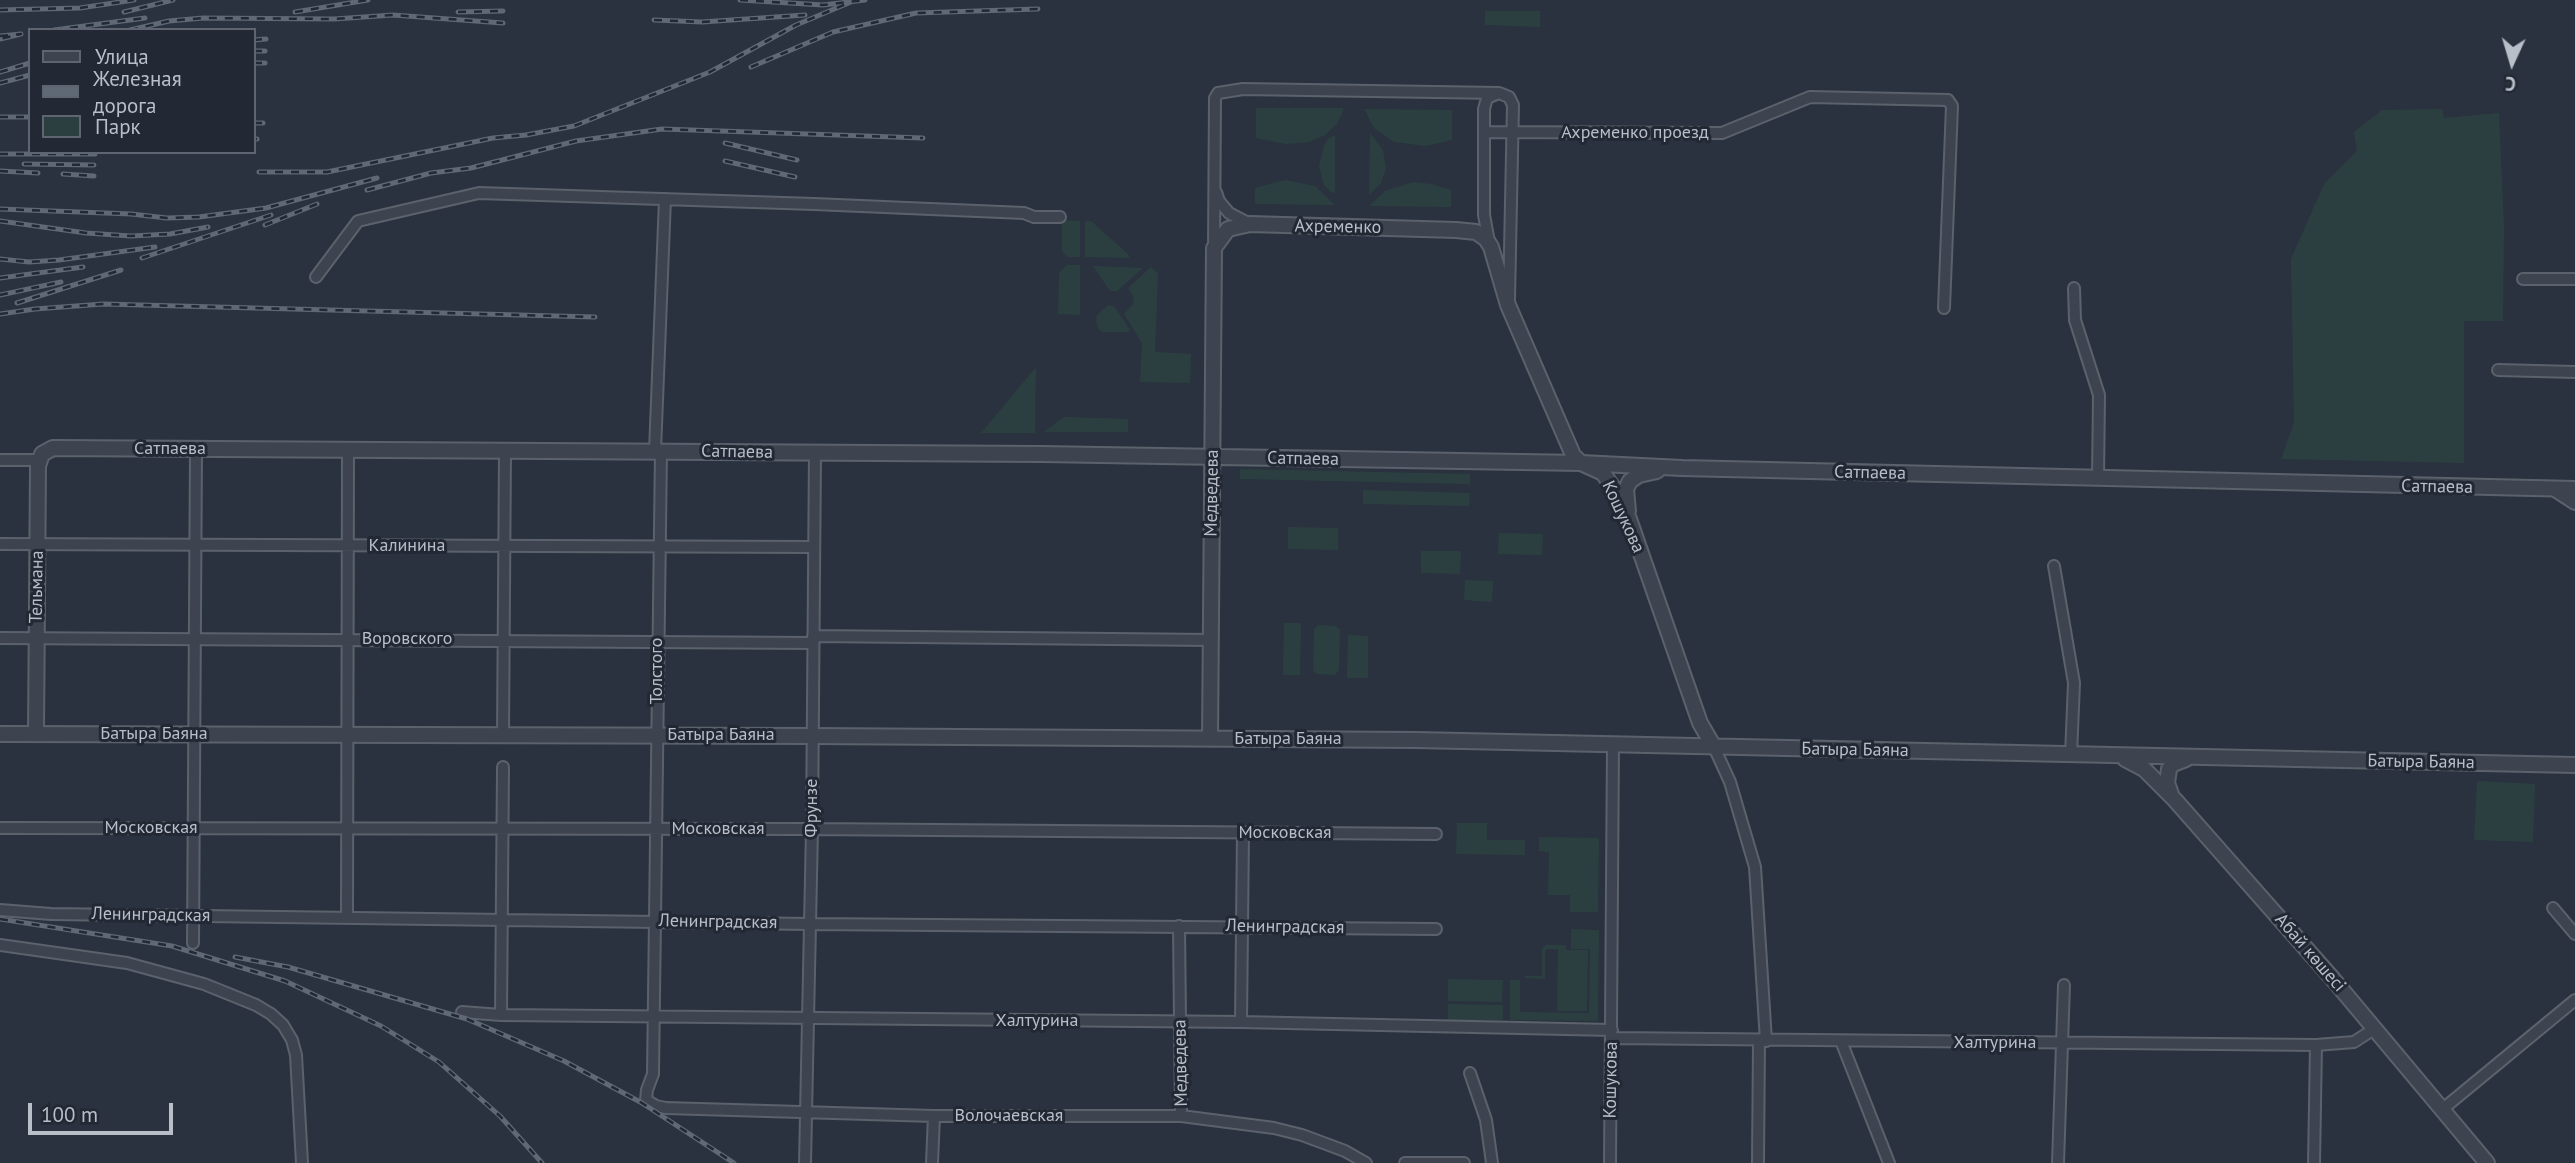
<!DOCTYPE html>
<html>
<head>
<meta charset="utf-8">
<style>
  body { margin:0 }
  #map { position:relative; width:2575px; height:1163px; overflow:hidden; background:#29323e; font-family:"PT Sans",sans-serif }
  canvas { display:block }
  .legend { position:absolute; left:28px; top:28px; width:228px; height:126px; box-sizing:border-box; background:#222934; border:2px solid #5e6570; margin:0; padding:9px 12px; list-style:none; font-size:21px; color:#b9bfc9 }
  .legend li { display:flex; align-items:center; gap:14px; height:35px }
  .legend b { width:35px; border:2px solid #5e6570 }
  .north { position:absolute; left:2477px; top:28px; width:70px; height:70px; -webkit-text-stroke:5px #222934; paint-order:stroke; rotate:184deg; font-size:19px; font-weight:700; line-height:28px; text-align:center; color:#b9bfc9 }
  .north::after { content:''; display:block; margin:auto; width:24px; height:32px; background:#b9bfc9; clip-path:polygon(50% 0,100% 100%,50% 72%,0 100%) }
  .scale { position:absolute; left:28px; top:1103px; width:145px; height:32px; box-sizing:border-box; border:4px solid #b9bfc9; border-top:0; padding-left:9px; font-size:21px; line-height:24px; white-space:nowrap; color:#b9bfc9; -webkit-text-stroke:5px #222934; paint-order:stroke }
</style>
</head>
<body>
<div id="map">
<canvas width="2575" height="1163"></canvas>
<ul class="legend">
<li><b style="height:9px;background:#3d444f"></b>Улица</li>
<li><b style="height:9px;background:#5f6875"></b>Железная дорога</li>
<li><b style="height:19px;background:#2c3f40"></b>Парк</li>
</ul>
<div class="north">С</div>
<div class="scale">100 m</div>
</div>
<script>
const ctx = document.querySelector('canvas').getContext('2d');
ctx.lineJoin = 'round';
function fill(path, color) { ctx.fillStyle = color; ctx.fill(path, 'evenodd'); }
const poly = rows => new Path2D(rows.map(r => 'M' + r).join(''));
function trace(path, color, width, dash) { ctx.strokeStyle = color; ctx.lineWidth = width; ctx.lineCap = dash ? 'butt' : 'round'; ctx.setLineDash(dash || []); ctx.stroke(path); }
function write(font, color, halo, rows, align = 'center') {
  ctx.font = font + ' "PT Sans",sans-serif'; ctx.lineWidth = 6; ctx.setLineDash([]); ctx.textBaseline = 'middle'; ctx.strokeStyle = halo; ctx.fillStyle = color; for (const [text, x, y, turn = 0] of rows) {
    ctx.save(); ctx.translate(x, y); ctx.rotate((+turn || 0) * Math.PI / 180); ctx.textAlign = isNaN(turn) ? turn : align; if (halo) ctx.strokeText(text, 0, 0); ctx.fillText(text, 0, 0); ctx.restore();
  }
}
fill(poly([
  [1485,11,1540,11,1540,27,1485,25],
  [1256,108,1342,108,1344,109,1336,125,1325,135,1309,142,1286,144,1256,138],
  [1364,109,1452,110,1452,140,1426,146,1394,142,1374,128],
  [2442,109,2444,118,2499,113,2504,227,2503,321,2464,321,2464,463,2281,459,2294,423,2291,259,2324,184,2357,151,2354,132,2382,110],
  [1370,133,1383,150,1386,168,1381,183,1369,195],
  [1335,135,1335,193,1331,192,1324,185,1319,166,1324,145,1328,139],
  [1285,180,1315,186,1335,205,1255,204,1255,188],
  [1413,182,1432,184,1451,190,1451,207,1369,206,1385,191],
  [1062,220,1080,221,1080,257,1067,257,1062,251],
  [1085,221,1091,221,1129,255,1129,258,1085,257],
  [1067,265,1080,265,1080,315,1058,314,1059,273],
  [1093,266,1143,268,1117,291,1110,291],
  [1151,267,1158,273,1155,352,1191,354,1190,383,1140,382,1142,343,1124,314,1133,304,1134,297,1128,288],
  [1108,305,1114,306,1130,330,1128,332,1103,332,1099,330,1096,322,1097,315],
  [1036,367,1035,433,981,433],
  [1064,417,1128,419,1128,432,1044,432],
  [1240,469,1470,474,1470,484,1240,479],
  [1363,490,1470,493,1469,506,1363,504],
  [1288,527,1338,528,1338,550,1288,549],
  [1499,533,1543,534,1542,555,1498,554],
  [1421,551,1461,551,1460,574,1421,573],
  [1465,580,1493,581,1492,602,1464,600],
  [1284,623,1301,623,1300,675,1283,675],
  [1318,625,1335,626,1340,629,1339,670,1335,675,1316,674,1313,670,1314,629],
  [1348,635,1368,636,1368,678,1347,678],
  [2477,781,2535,784,2533,842,2474,840],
  [1457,823,1487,823,1487,840,1525,840,1525,855,1456,854],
  [1539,837,1599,838,1598,912,1570,912,1570,895,1548,895,1549,852,1539,851],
  [1571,929,1599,930,1598,1021,1510,1020,1510,980,1520,980,1520,1012,1589,1013,1590,949,1571,949],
  [1546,945,1566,945,1566,950,1588,950,1587,1011,1557,1011,1558,949,1547,949,1545,952,1545,979,1525,978,1525,976,1542,976,1542,948],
  [1448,979,1503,980,1502,1002,1448,1001],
  [1448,1004,1503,1005,1503,1020,1448,1020]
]), '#2c3f40');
const minor = poly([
  [1484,132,1722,133,1810,97,1948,100,1952,106,1944,308],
  [1216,192,1219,201,1229,213,1250,224],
  [1489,242,1484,215,1484,109,1487,98,1499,93,1509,97,1513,105,1509,299],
  [1214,248,1215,98,1218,93,1243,89,1499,93],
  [316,277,358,221,479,193,814,204,1024,213,1034,217,1060,217],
  [2523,279,2575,279],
  [2074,288,2075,320,2099,395,2098,478],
  [2498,370,2575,372],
  [655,451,665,199],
  [661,451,653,1074,647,1090,646,1100,656,1106,666,1108,934,1116,1181,1116,1274,1128,1302,1135,1345,1151,1366,1163],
  [0,460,40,460],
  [0,544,814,547],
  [2054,566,2074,683,2071,755],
  [813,636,1211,640],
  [0,638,813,643],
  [503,735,505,450],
  [1714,747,1730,782,1755,867,1766,1041],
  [0,828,812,829,1436,834],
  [2553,908,2575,934],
  [0,910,51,914,810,924,1436,929],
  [347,917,348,449],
  [1179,926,1181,1116],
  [193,943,196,449],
  [0,945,127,963,204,984,256,1005,271,1014,283,1025,292,1040,296,1055,302,1163],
  [462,1012,501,1015,1241,1022,1612,1030],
  [501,1015,503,767],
  [1241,1022,1243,832],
  [1612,1038,2316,1045,2354,1042,2374,1029],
  [1841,1041,1889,1163],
  [1470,1073,1486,1120,1492,1163],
  [2444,1108,2575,1000],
  [805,1163,812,829,815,452],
  [932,1163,934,1116],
  [1405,1163,1464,1163],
  [1610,1163,1613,745],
  [1758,1163,1759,1041],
  [2058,1163,2064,985],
  [2314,1163,2316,1045]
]);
const tertiary = poly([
  [2555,489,2575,502],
  [1628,511,1626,489,1630,481,1639,475,1657,471],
  [0,734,812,736,1416,740,2575,765],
  [36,734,38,466,42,454,53,448,1041,454,1581,463,1682,468,2575,489],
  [1210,739,1214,248,1228,229,1250,224,1456,230,1476,232,1486,239,1491,247,1508,305,1573,455,1581,463,1603,473,1616,492,1629,519,1700,723,1714,747],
  [2125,759,2144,769,2175,800,2332,978,2487,1163],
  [2171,794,2167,783,2169,769,2173,764,2186,759]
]);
trace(minor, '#5b626c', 14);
trace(tertiary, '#5b626c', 18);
trace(minor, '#3d444f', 10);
trace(tertiary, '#3d444f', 14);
const rail = poly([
  [740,0,823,5,865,0],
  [0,10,80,8,134,0],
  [124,12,173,0],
  [295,12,368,0],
  [458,12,503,11],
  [654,20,702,22,805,15],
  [54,30,145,18],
  [130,30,169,21,203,18,334,19,393,15,503,23],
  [0,36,21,34,0,39],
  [254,40,266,39],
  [254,51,265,51],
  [254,63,265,63],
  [751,67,833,32,916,13,1038,9],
  [0,72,30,63],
  [0,83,30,75],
  [0,117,30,117],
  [254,123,263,123],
  [254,139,257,139],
  [725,143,797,160],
  [0,154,95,154],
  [725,161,795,177],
  [24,164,94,165],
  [0,171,38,173],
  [259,172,327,172,493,138,526,135,574,126,710,72,796,25,851,2],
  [63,174,94,176],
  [367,190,431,173,471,168,576,141,662,129,923,138],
  [0,209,131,214,167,218,199,217,266,208,377,178],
  [0,221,86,233,131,236,170,234,208,227],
  [265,225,317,204],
  [142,258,271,215],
  [0,259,29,262,59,260,155,247],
  [0,278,83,267],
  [0,295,61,282],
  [17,303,121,270],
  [0,314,35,309,103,304,595,317],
  [0,919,172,946,285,981,381,1026,439,1062,500,1116,542,1163],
  [235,957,288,967,467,1019,564,1061,642,1103,734,1163]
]);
trace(rail, '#5f6875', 5);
trace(rail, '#222934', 2.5, [8]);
write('18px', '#b9bfc9', '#222934', [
  ["Ахременко проезд",1635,133],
  ["Ахременко",1338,227,1],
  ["Сатпаева",170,449],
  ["Сатпаева",737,452,1],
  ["Сатпаева",1303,459,1],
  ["Сатпаева",1870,473,1],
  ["Сатпаева",2437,487,1],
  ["Медведева",1212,493,-89],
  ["Кошукова",1623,517,65],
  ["Калинина",407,546],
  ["Тельмана",37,587,-89],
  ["Воровского",407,639],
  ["Толстого",657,671,-90],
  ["Батыра Баяна",154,734],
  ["Батыра Баяна",721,735],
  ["Батыра Баяна",1288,739],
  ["Батыра Баяна",1855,750,1],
  ["Батыра Баяна",2421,762,1],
  ["Фрунзе",812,808,-90],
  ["Московская",151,828],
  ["Московская",718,829],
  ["Московская",1285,833],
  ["Ленинградская",151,915,1],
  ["Ленинградская",718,922,1],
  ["Ленинградская",1285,927,1],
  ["Абай көшесі",2310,953,49],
  ["Халтурина",1037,1021],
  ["Халтурина",1995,1043],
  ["Медведева",1181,1063,-91],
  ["Кошукова",1611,1080,-89],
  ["Волочаевская",1009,1116]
]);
</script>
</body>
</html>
